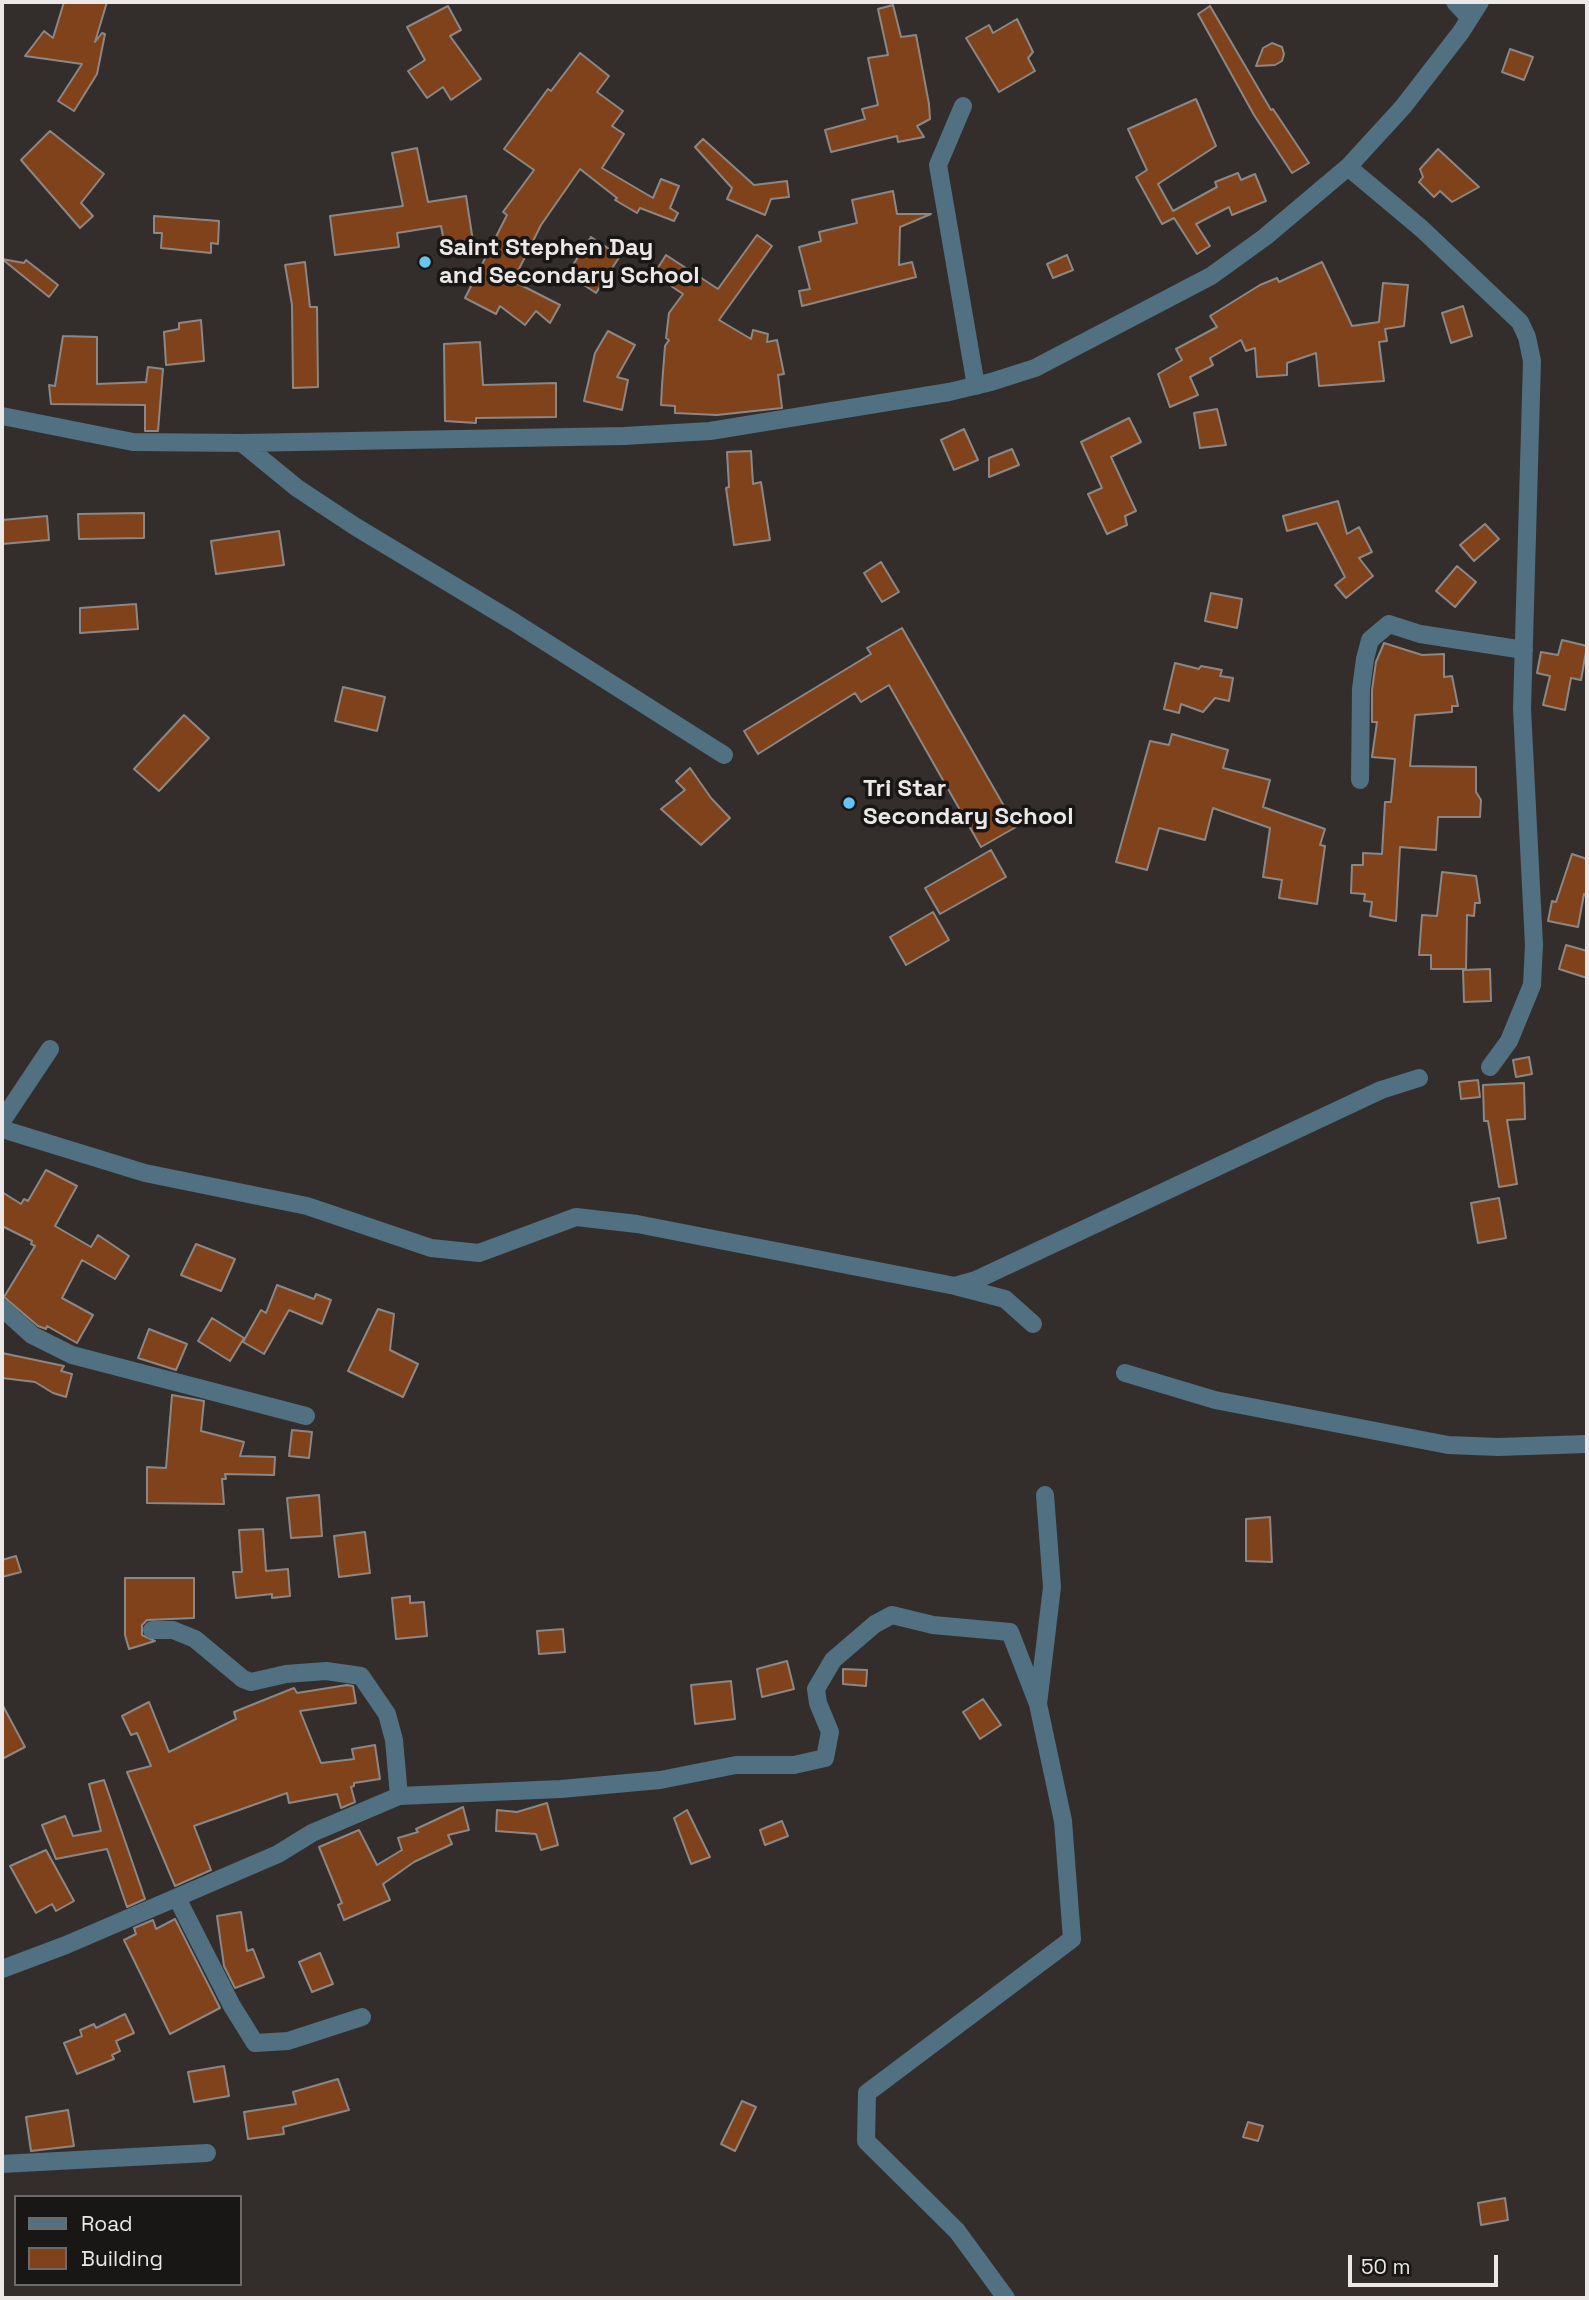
<!DOCTYPE html>
<html>
<head>
<meta charset="utf-8">
<style>
  body { margin:0 }
  #map { position:relative; width:1589px; height:2300px; overflow:hidden; background:#332e2c; font-family:"Space Grotesk",sans-serif }
  canvas { display:block }
  .frame { position:absolute; inset:0; border:4px solid #ebe8e7; pointer-events:none }
  .legend { position:absolute; left:14px; top:2195px; width:228px; height:91px; box-sizing:border-box; background:#191716; border:2px solid #6d6b6a; margin:0; padding:9px 12px; list-style:none; font-size:21px; color:#ebe8e7 }
  .legend li { display:flex; align-items:center; gap:14px; height:35px }
  .legend b { width:35px; border:2px solid #6d6b6a }
  .scale { position:absolute; left:1348px; top:2255px; width:150px; height:32px; box-sizing:border-box; border:4px solid #ebe8e7; border-top:0; padding-left:9px; font-size:21px; line-height:24px; white-space:nowrap; color:#ebe8e7; -webkit-text-stroke:5px #191716; paint-order:stroke }
</style>
</head>
<body>
<div id="map">
<canvas width="1589" height="2300"></canvas>
<div class="frame"></div>
<ul class="legend">
<li><b style="height:9px;background:#517081"></b>Road</li>
<li><b style="height:19px;background:#80421a"></b>Building</li>
</ul>
<div class="scale">50 m</div>
</div>
<script>
const ctx = document.querySelector('canvas').getContext('2d');
ctx.lineJoin = 'round';
function fill(path, color) { ctx.fillStyle = color; ctx.fill(path, 'evenodd'); }
const poly = rows => new Path2D(rows.map(r => 'M' + r).join(''));
function trace(path, color, width, dash) { ctx.strokeStyle = color; ctx.lineWidth = width; ctx.lineCap = dash ? 'butt' : 'round'; ctx.setLineDash(dash || []); ctx.stroke(path); }
function write(font, color, halo, rows, align = 'center') {
  ctx.font = font + ' "Space Grotesk",sans-serif'; ctx.lineWidth = 7; ctx.setLineDash([]); ctx.textBaseline = 'middle'; ctx.strokeStyle = halo; ctx.fillStyle = color; for (const [text, x, y, turn = 0] of rows) {
    ctx.save(); ctx.translate(x, y); ctx.rotate((+turn || 0) * Math.PI / 180); ctx.textAlign = isNaN(turn) ? turn : align; if (halo) ctx.strokeText(text, 0, 0); ctx.fillText(text, 0, 0); ctx.restore();
  }
}
const building = poly([
  [64,2,107,2,95,42,102,33,105,34,97,74,74,111,58,101,82,64,25,56,44,31,53,38,64,2],
  [893,5,901,37,916,35,929,104,930,119,917,126,924,137,898,142,897,136,831,152,825,130,865,119,862,109,878,105,868,58,888,55,878,9,893,5],
  [448,6,461,30,450,36,481,79,451,100,443,87,427,98,408,71,425,60,407,27,448,6],
  [1210,6,1271,110,1273,109,1309,163,1292,173,1254,115,1198,14,1210,6],
  [1017,19,1033,52,1028,58,1035,71,999,92,966,38,989,25,993,33,1017,19],
  [1272,43,1282,47,1284,54,1282,61,1275,65,1256,66,1263,48,1272,43],
  [1510,49,1533,57,1524,80,1502,72,1510,49],
  [580,53,609,76,597,92,623,111,612,126,624,134,602,168,653,198,661,179,679,186,670,208,678,213,674,221,640,208,637,213,615,200,617,198,580,169,541,225,513,281,560,305,550,323,536,311,525,325,500,306,496,314,465,298,507,215,503,212,534,170,504,149,548,89,551,91,580,53],
  [1196,99,1216,146,1158,184,1173,211,1217,187,1215,182,1238,173,1241,180,1255,174,1266,201,1232,215,1229,207,1196,224,1210,246,1197,254,1174,218,1162,224,1136,177,1147,170,1128,129,1196,99],
  [50,131,104,174,81,203,93,216,80,228,21,160,50,131],
  [703,139,754,185,787,181,789,197,771,199,765,215,727,199,732,188,695,147,703,139],
  [417,148,428,202,466,196,474,248,446,252,441,226,397,233,399,247,335,255,330,216,403,206,392,153,417,148],
  [1438,149,1479,187,1452,202,1440,191,1434,197,1419,182,1423,177,1420,169,1438,149],
  [893,191,897,214,931,214,900,227,899,265,912,262,916,277,802,306,799,291,810,289,799,247,821,241,819,232,857,223,852,200,893,191],
  [154,216,219,221,218,244,211,243,211,253,161,248,162,233,154,233,154,216],
  [757,235,772,246,719,320,751,339,753,330,768,334,767,342,777,340,784,374,778,375,782,408,717,415,675,413,675,406,661,405,662,385,665,346,669,340,666,338,669,313,683,294,671,286,672,278,669,284,654,274,666,255,718,289,757,235],
  [591,237,620,256,596,293,567,274,591,237],
  [1067,255,1073,270,1053,278,1047,264,1067,255],
  [2,259,24,263,26,260,58,285,49,297,2,259],
  [305,262,310,307,317,307,318,387,293,388,292,305,285,265,305,262],
  [1322,262,1352,326,1379,322,1383,283,1408,285,1404,326,1385,329,1387,341,1379,342,1384,381,1319,386,1316,353,1287,363,1287,375,1257,377,1255,348,1246,351,1241,340,1210,358,1213,365,1190,377,1198,395,1170,407,1158,374,1182,360,1176,349,1217,327,1210,316,1260,285,1277,278,1279,282,1322,262],
  [1463,306,1472,336,1451,343,1442,313,1463,306],
  [201,320,204,361,166,365,164,332,179,329,179,323,201,320],
  [608,331,635,345,617,377,628,380,622,410,584,401,595,353,608,331],
  [63,336,97,337,97,384,146,382,148,367,163,369,158,431,145,431,145,405,51,404,49,385,55,386,63,336],
  [480,342,483,385,556,383,556,417,476,418,476,423,445,421,444,344,480,342],
  [1217,409,1226,445,1200,448,1194,413,1217,409],
  [1129,418,1141,442,1111,457,1136,511,1125,516,1127,525,1107,534,1088,494,1102,488,1081,442,1129,418],
  [964,429,978,460,954,470,941,440,964,429],
  [1012,449,1019,465,989,477,989,458,1012,449],
  [751,451,753,484,761,482,770,540,734,545,726,488,729,487,727,452,751,451],
  [1338,501,1347,534,1359,527,1372,552,1359,558,1373,576,1346,598,1335,585,1345,577,1317,523,1287,531,1283,516,1338,501],
  [144,513,144,538,79,539,78,514,144,513],
  [47,516,49,540,2,544,2,520,47,516],
  [1485,524,1499,539,1474,561,1460,545,1485,524],
  [279,531,284,565,216,574,211,541,279,531],
  [881,562,899,592,882,602,864,573,881,562],
  [1457,566,1476,582,1455,607,1436,591,1457,566],
  [1211,593,1242,599,1237,628,1205,621,1211,593],
  [136,604,138,629,80,633,80,608,136,604],
  [902,628,1016,827,981,847,889,685,861,702,855,693,758,754,744,731,871,654,867,648,902,628],
  [1562,640,1587,646,1581,680,1571,678,1565,710,1543,705,1550,676,1537,673,1541,652,1558,655,1562,640],
  [1384,643,1422,655,1444,654,1444,677,1452,676,1458,706,1452,706,1452,712,1415,715,1410,766,1476,767,1476,792,1481,800,1480,817,1438,817,1436,850,1400,847,1396,921,1370,916,1372,902,1364,901,1365,894,1351,893,1352,865,1363,865,1363,853,1382,854,1385,802,1391,802,1395,759,1372,757,1377,722,1372,722,1372,690,1376,662,1384,643],
  [1175,663,1199,669,1201,666,1222,670,1220,676,1233,678,1229,701,1215,698,1203,712,1181,704,1179,713,1164,709,1175,663],
  [343,687,385,697,377,731,335,721,343,687],
  [184,715,209,738,159,791,134,769,184,715],
  [1172,734,1228,750,1223,768,1270,780,1263,807,1325,829,1320,845,1325,846,1317,904,1279,898,1282,880,1263,877,1270,828,1213,808,1205,840,1159,828,1147,870,1116,862,1150,741,1169,745,1172,734],
  [690,768,711,798,730,818,701,845,661,809,685,790,676,781,690,768],
  [991,850,1006,877,940,914,925,888,991,850],
  [1572,854,1587,859,1587,895,1584,894,1578,927,1548,921,1552,901,1556,902,1572,854],
  [1442,872,1476,876,1480,903,1475,903,1474,916,1467,915,1466,969,1431,969,1431,955,1419,955,1422,915,1437,916,1442,872],
  [933,912,949,940,906,965,890,937,933,912],
  [1566,945,1587,951,1587,978,1559,969,1566,945],
  [1490,969,1491,1001,1464,1002,1463,970,1490,969],
  [1529,1057,1532,1074,1516,1077,1513,1060,1529,1057],
  [1478,1080,1480,1097,1461,1099,1459,1082,1478,1080],
  [1524,1083,1525,1119,1507,1120,1517,1184,1499,1187,1488,1121,1484,1121,1483,1085,1524,1083],
  [46,1170,77,1186,55,1226,91,1247,98,1235,129,1256,115,1279,82,1260,62,1298,93,1315,77,1343,47,1326,46,1329,38,1326,4,1297,35,1246,31,1244,32,1241,2,1226,2,1192,21,1204,24,1199,28,1201,46,1170],
  [1499,1198,1506,1238,1478,1243,1471,1203,1499,1198],
  [196,1244,235,1259,221,1291,181,1275,196,1244],
  [277,1285,314,1299,316,1294,331,1300,322,1324,289,1310,264,1354,243,1342,261,1310,266,1313,277,1285],
  [378,1309,394,1314,390,1350,418,1364,403,1397,348,1371,378,1309],
  [212,1318,244,1338,230,1361,198,1341,212,1318],
  [149,1329,187,1344,176,1370,138,1358,149,1329],
  [2,1353,64,1366,61,1371,72,1374,66,1397,53,1393,35,1382,2,1378,2,1353],
  [172,1395,204,1401,201,1431,244,1442,240,1456,275,1457,274,1475,225,1474,226,1479,222,1479,224,1504,147,1503,147,1467,166,1468,172,1395],
  [292,1430,312,1432,309,1458,289,1456,292,1430],
  [319,1495,322,1536,291,1538,287,1498,319,1495],
  [1270,1517,1272,1562,1246,1561,1246,1519,1270,1517],
  [263,1529,266,1571,288,1569,290,1596,272,1598,272,1594,236,1598,233,1572,242,1572,239,1530,263,1529],
  [365,1532,370,1573,339,1577,334,1536,365,1532],
  [16,1556,21,1572,2,1577,2,1560,16,1556],
  [125,1578,194,1578,194,1618,147,1620,142,1625,142,1635,155,1641,129,1649,125,1635,125,1578],
  [410,1596,410,1603,424,1602,427,1636,396,1639,392,1598,410,1596],
  [563,1629,565,1652,539,1654,537,1631,563,1629],
  [787,1661,794,1689,762,1697,757,1669,787,1661],
  [843,1669,867,1670,866,1686,843,1684,843,1669],
  [731,1681,735,1719,695,1724,691,1685,731,1681],
  [347,1685,353,1686,356,1703,300,1711,321,1763,354,1759,352,1749,375,1745,380,1779,354,1783,354,1786,351,1787,355,1802,341,1808,337,1794,289,1803,287,1793,194,1826,211,1870,175,1886,127,1772,151,1766,137,1733,131,1735,122,1716,149,1702,169,1752,236,1719,234,1712,294,1688,297,1693,347,1685],
  [983,1699,1001,1725,980,1739,963,1712,983,1699],
  [2,1704,25,1747,2,1759,2,1704],
  [104,1780,145,1899,127,1907,107,1849,56,1859,42,1825,65,1816,73,1836,101,1831,89,1784,104,1780],
  [547,1803,558,1845,541,1850,536,1834,496,1831,497,1810,517,1812,547,1803],
  [463,1807,469,1830,448,1835,452,1844,414,1862,383,1884,390,1900,344,1920,338,1905,342,1903,319,1847,359,1830,377,1865,402,1850,398,1838,418,1832,416,1829,463,1807],
  [687,1810,710,1857,691,1864,674,1818,687,1810],
  [782,1821,788,1836,765,1845,760,1830,782,1821],
  [46,1850,74,1901,56,1911,52,1904,36,1913,10,1866,46,1850],
  [241,1912,247,1951,253,1949,264,1977,235,1988,224,1966,217,1916,241,1912],
  [175,1919,220,2008,170,2034,124,1940,136,1934,134,1928,153,1920,156,1929,175,1919],
  [320,1953,333,1984,312,1992,299,1962,320,1953],
  [125,2014,134,2033,116,2041,120,2051,112,2055,114,2059,77,2074,64,2043,82,2036,80,2030,94,2024,96,2028,125,2014],
  [224,2066,229,2096,194,2102,188,2072,224,2066],
  [338,2079,349,2110,283,2127,284,2134,248,2139,244,2112,296,2104,293,2092,338,2079],
  [742,2101,756,2107,735,2151,721,2144,742,2101],
  [68,2110,74,2146,31,2151,26,2117,68,2110],
  [1248,2122,1263,2126,1258,2141,1243,2137,1248,2122],
  [1505,2198,1508,2220,1481,2225,1478,2203,1505,2198]
]);
fill(building, '#80421a');
trace(building, '#8c8784', 2);
trace(poly([
  [1455,2,1470,18],
  [963,106,938,165,976,386],
  [1348,167,1422,229,1520,322,1527,337,1532,361,1522,709,1534,945,1532,985,1509,1041,1490,1067],
  [2,416,133,442,242,443,624,436,710,431,949,392,991,382,1035,368,1211,276,1265,237,1348,167,1403,107,1461,32,1480,2],
  [242,443,297,488,356,527,514,622,724,755],
  [1360,780,1361,689,1365,659,1370,640,1389,624,1420,634,1524,650],
  [2,1121,50,1049],
  [2,1129,145,1173,307,1206,431,1248,479,1253,576,1217,637,1224,955,1286,1005,1299,1033,1324],
  [955,1286,976,1280,1381,1090,1419,1078],
  [2,1308,32,1335,72,1355,306,1416],
  [1125,1373,1215,1400,1448,1445,1498,1447,1587,1444],
  [152,1630,173,1630,195,1639,243,1679,251,1682,286,1674,326,1671,361,1676,387,1714,394,1740,399,1796],
  [177,1898,232,2006,255,2043,288,2041,362,2017],
  [2,1969,66,1945,278,1854,312,1833,399,1796,561,1789,660,1780,736,1765,794,1765,825,1758,830,1732,818,1703,816,1689,833,1660,875,1624,892,1615,933,1625,1010,1632,1038,1704],
  [2,2164,207,2153],
  [1006,2298,957,2231,866,2141,867,2093,1072,1939,1063,1821,1038,1704,1052,1587,1045,1495]
]), '#517081', 18);
for (const [x, y, r, color] of [
  [425,262,7,"#68c4f0"],
  [849,803,7,"#68c4f0"]
]) { const dot = new Path2D(); dot.arc(x, y, r, 0, 2 * Math.PI); ctx.fillStyle = color; ctx.fill(dot); trace(dot, '#191716', 2.5); }
write('bold 24px', '#ebe8e7', '#191716', [
  ["Saint Stephen Day",439,248],
  ["and Secondary School",439,276],
  ["Tri Star",863,789],
  ["Secondary School",863,817]
], 'left');
</script>
</body>
</html>
